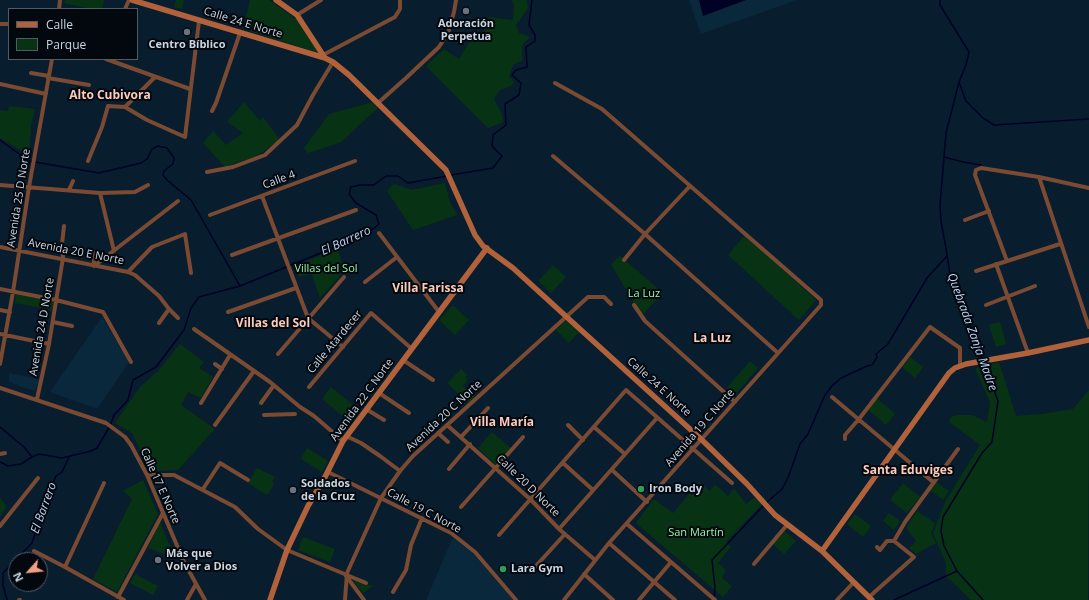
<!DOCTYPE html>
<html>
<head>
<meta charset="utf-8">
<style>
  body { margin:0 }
  #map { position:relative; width:1089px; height:600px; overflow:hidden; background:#081e2e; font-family:"Open Sans",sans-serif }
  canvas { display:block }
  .legend { position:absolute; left:8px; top:8px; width:130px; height:52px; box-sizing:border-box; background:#02080e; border:1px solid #525a62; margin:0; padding:5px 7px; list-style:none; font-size:12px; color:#c9d6e1 }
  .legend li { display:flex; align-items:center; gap:8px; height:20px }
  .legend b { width:20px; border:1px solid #525a62 }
  .north { position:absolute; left:8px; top:552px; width:40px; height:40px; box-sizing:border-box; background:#02080e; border:1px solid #525a62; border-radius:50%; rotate:243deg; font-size:11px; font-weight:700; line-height:16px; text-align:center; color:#c9d6e1 }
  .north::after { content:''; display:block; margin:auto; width:14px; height:18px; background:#f39f83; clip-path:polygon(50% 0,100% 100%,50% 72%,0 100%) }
</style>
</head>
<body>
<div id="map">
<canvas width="1089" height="600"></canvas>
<ul class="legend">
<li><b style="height:5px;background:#b1623b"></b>Calle</li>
<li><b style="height:11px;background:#083214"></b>Parque</li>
</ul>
<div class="north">N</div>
</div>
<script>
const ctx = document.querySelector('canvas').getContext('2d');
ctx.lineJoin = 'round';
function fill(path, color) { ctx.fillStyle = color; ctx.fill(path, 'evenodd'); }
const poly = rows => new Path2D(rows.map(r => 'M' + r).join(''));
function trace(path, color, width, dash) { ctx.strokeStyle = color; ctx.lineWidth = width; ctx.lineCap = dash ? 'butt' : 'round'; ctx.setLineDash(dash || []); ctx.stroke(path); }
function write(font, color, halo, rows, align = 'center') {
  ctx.font = font + ' "Open Sans",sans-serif'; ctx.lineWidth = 4; ctx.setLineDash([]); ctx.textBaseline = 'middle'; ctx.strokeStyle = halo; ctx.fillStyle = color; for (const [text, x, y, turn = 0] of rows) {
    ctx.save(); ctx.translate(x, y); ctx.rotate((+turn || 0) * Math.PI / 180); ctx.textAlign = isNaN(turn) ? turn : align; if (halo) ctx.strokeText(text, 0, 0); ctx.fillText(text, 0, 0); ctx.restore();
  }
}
fill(poly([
  [689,0,797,0,701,34],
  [102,317,129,362,97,409,50,392],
  [9,373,39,379,35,391,22,387,9,382],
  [453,538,471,551,513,600,426,600,450,544]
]), '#09283b');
fill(poly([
  [65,0,104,0,102,9,91,9,64,3],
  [176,0,184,0,182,9,174,7],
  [250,0,269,0,296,19,319,53,243,29],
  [512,0,527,0,528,8,516,25,519,33,530,37,522,45,522,61,513,65,509,77,514,81,511,86,500,90,494,99,502,114,503,122,488,128,426,66,444,49,459,59,475,32,484,33,489,17,513,20,514,5],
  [244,102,260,121,263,117,280,140,257,156,225,167,203,143,213,131,226,145,243,133,227,122],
  [373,102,378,108,341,142,308,153,304,148,329,114],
  [9,106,35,109,31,125,29,155,0,138,0,110,8,111],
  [445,183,450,202,457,215,413,230,387,191,394,184,412,190],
  [745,235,816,300,799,320,728,255],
  [337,248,345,270,320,298,312,274,299,277,295,267],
  [620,256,663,293,643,314,639,309,638,310,611,264],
  [553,265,566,277,551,293,538,281],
  [16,294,54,302,52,310,15,303],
  [453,305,469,320,455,335,439,320],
  [566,320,579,332,569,343,556,330],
  [1000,322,1006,344,996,347,989,325],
  [180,344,204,362,199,368,213,377,201,398,188,392,181,405,215,429,178,470,151,471,132,433,115,423,140,387,159,370],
  [910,357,923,367,915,378,902,367],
  [750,361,758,368,734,396,726,389],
  [999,362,1016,416,1042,414,1073,409,1089,390,1088,600,971,600,946,576,946,563,933,533,945,502,980,445,949,422,951,417,957,415,972,415,987,422,990,402,975,368],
  [461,369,467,375,465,377,468,380,463,386,475,397,469,404,447,383],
  [331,387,358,409,349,421,322,399],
  [877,398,895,414,886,425,867,409],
  [492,432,511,448,496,465,478,448],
  [307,448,328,461,322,472,301,459],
  [257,468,275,477,272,481,274,485,267,495,248,483],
  [143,480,158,514,117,592,93,579,132,499,123,491],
  [699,482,710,491,715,484,728,496,734,488,746,504,755,497,762,504,726,542,731,547,718,563,726,571,722,578,732,586,723,597,636,523,654,499,673,513],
  [936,482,949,491,943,500,930,490],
  [903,483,920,497,907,513,890,500],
  [0,497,6,507,0,517],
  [917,511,935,523,931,533,936,543,916,554,909,548,916,541,906,528],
  [889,513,900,521,894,530,883,521],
  [855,514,871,526,863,537,847,524],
  [160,522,175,558,148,548],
  [785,531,796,541,784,554,773,544],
  [303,537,335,549,330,562,298,550],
  [135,574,158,586,153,595,130,583],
  [353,580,373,586,363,593,353,581]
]), '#083214');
fill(poly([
  [699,0,746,0,703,16]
]), '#000026');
trace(poly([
  [940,0,940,5,969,52,966,65,959,82,946,133,940,205,941,222,946,248,950,274,962,308,975,335,982,359],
  [959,82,966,101,983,118,994,125,1089,119],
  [0,140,29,161,99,173,141,163,147,159,152,149,158,146,167,148,174,158,173,164,164,171,163,175,167,180,191,200,240,286],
  [944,157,963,162,981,165],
  [451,175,493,168,502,156,492,146,493,135,506,125,505,104,519,95,521,83,512,75,516,70,527,67,526,47,535,41,535,35,529,25,532,0],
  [0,427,24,447,32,457],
  [0,462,8,466,21,464,32,457,39,454,62,458,91,451,97,448,110,426,114,415,128,400,133,380,156,367,184,330,191,308,199,297,240,286,367,234,379,224,376,215,356,203,349,194,351,187,360,185,374,185,386,176,398,176,408,183,447,176],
  [767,502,782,489,788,478,800,444,808,434,825,395,832,386,841,378,867,366,872,365,877,357,876,354,888,344,927,278,947,256],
  [714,598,715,588,712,560,764,505],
  [7,600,3,585,3,573,32,543,45,504,56,476,62,472,69,457],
  [894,600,957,571],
  [983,600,957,571,944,546,941,531,943,517,982,453,992,442,998,401,984,363]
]), '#000026', 1.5);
trace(poly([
  [59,9,60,0],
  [125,9,129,0],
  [297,15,321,0],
  [0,24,9,24],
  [323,55,395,17,400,9,400,0],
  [106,59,190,89],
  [31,73,49,76],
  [48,78,89,85],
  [555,83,602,109,821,300,821,305,609,543,564,600],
  [0,84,46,94],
  [378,103,406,78,439,47,448,33,454,12,456,0],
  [125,107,155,77],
  [212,111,216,103,240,33],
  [553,156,645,234,778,353],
  [88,161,102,127,108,106,125,107,147,120,185,137,199,21],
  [207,172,233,167,265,155,297,125,313,95,333,62],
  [1039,177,1089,327],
  [0,185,100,193,135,192,148,185],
  [69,190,73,181],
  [100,193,114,251],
  [262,196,308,318,343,347],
  [210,215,355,161],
  [965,220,989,211],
  [379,233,439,312],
  [0,247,128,272,135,275,159,296,169,309,178,318],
  [94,253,94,266],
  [232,255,356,210],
  [624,260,645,234,690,186],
  [1007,261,975,175,976,170,981,168,1039,177,1089,188],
  [996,264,1028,353],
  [94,266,178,201],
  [976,271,1060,244],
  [128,272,152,247,185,234,191,273],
  [365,282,397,257],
  [0,289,56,300,103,312,131,362],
  [634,305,645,321,735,402],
  [986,305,1035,286],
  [0,310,10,312],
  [228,312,296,288],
  [53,322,72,326],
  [159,323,169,309],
  [194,329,270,382,300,407,314,416,343,441],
  [0,334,49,344],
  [278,354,344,277],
  [403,360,433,380],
  [0,364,13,292,29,187,52,59],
  [215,364,222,369],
  [309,387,371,313,412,349],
  [0,388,106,423,125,437,131,445,147,475,184,562,205,600],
  [379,393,409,413],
  [832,397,933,482],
  [37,399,49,344,63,258,62,244,64,226],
  [201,403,230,355],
  [261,403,274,385],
  [366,409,384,420],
  [264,415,295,414],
  [215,425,254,371],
  [447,425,531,500,559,529,595,560],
  [568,425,583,440],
  [594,427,625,454],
  [438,433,448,442],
  [346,436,361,443,380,456,400,471],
  [461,437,488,408],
  [845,439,845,435,859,419,930,327,960,348,960,366],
  [0,454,5,453],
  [563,463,593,490],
  [449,469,470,444],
  [612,470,647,502],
  [328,472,451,533,475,552,516,600],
  [147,475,174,475,235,507,258,529,287,550,366,583],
  [203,489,220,463,248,480],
  [461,507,523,437],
  [627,524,715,600],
  [0,526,38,478],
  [559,529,657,418],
  [499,535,626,390,732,483],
  [609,543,675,600],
  [877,547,880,550,887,541,894,541],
  [34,551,65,567,124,600],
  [754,564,787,525],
  [65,567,104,483],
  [535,567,565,534],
  [584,574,613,600],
  [346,576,364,600],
  [393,592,406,570,411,545,422,518],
  [118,597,163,513],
  [869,597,914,557,894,541,905,522,958,449],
  [19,600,20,600],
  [187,600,196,584],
  [345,600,347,573,381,498,400,471,413,456,588,297,604,297,611,304],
  [639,600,671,562],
  [837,600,854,582]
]), '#7b4a32', 4);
trace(poly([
  [132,0,325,58,333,62,349,75,446,170,475,235,483,246,513,268,570,320,702,440,747,484,775,515,822,551,872,600],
  [276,0,297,15,325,58],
  [822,551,949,373,955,368,966,364,1028,353,1089,340],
  [270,600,287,550,308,506,325,477,343,441,487,248]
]), '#b1623b', 5.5);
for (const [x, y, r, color] of [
  [466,11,4,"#6b7280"],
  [187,32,4,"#6b7280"],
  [641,489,4,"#2e9e5b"],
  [293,490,4,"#6b7280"],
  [158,560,4,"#6b7280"],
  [503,569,4,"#2e9e5b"]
]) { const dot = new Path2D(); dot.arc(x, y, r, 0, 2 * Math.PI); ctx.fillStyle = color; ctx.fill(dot); trace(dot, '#02080e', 1.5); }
write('11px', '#c9d6e1', '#02080e', [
  ["Calle 24 E Norte",243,23,17],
  ["Calle 4",279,180,-20],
  ["Avenida 25 D Norte",19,198,-81],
  ["Avenida 20 E Norte",76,252,11],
  ["Avenida 24 D Norte",42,327,-80],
  ["Calle Atardecer",335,342,-50],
  ["Calle 24 E Norte",659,387,42],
  ["Avenida 22 C Norte",362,400,-54],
  ["Avenida 20 C Norte",444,416,-43],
  ["Avenida 19 C Norte",700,428,-49],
  ["Calle 17 E Norte",160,486,66],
  ["Calle 20 D Norte",528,486,44],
  ["Calle 19 C Norte",424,511,28]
]);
write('bold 11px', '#c9d6e1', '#02080e', [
  ["Adoración",466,24,"center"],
  ["Perpetua",466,37,"center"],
  ["Centro Bíblico",187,45,"center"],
  ["Soldados",301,484],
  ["de la Cruz",301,497],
  ["Iron Body",649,489],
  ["Más que",166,554],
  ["Volver a Dios",166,567],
  ["Lara Gym",511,569]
], 'left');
write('11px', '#96f4a7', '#02080e', [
  ["Villas del Sol",326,269],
  ["La Luz",644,294],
  ["San Martín",696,533]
]);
write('bold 12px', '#fccbbb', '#02080e', [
  ["Alto Cubivora",110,96],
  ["Villa Farissa",428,289],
  ["Villas del Sol",273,324],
  ["La Luz",712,339],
  ["Villa María",502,423],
  ["Santa Eduviges",908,471]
]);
write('italic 12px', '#bed3f8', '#02080e', [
  ["El Barrero",346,241,-25],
  ["Quebrada Zanja Madre",972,332,70],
  ["El Barrero",44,508,-70]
]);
</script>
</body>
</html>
